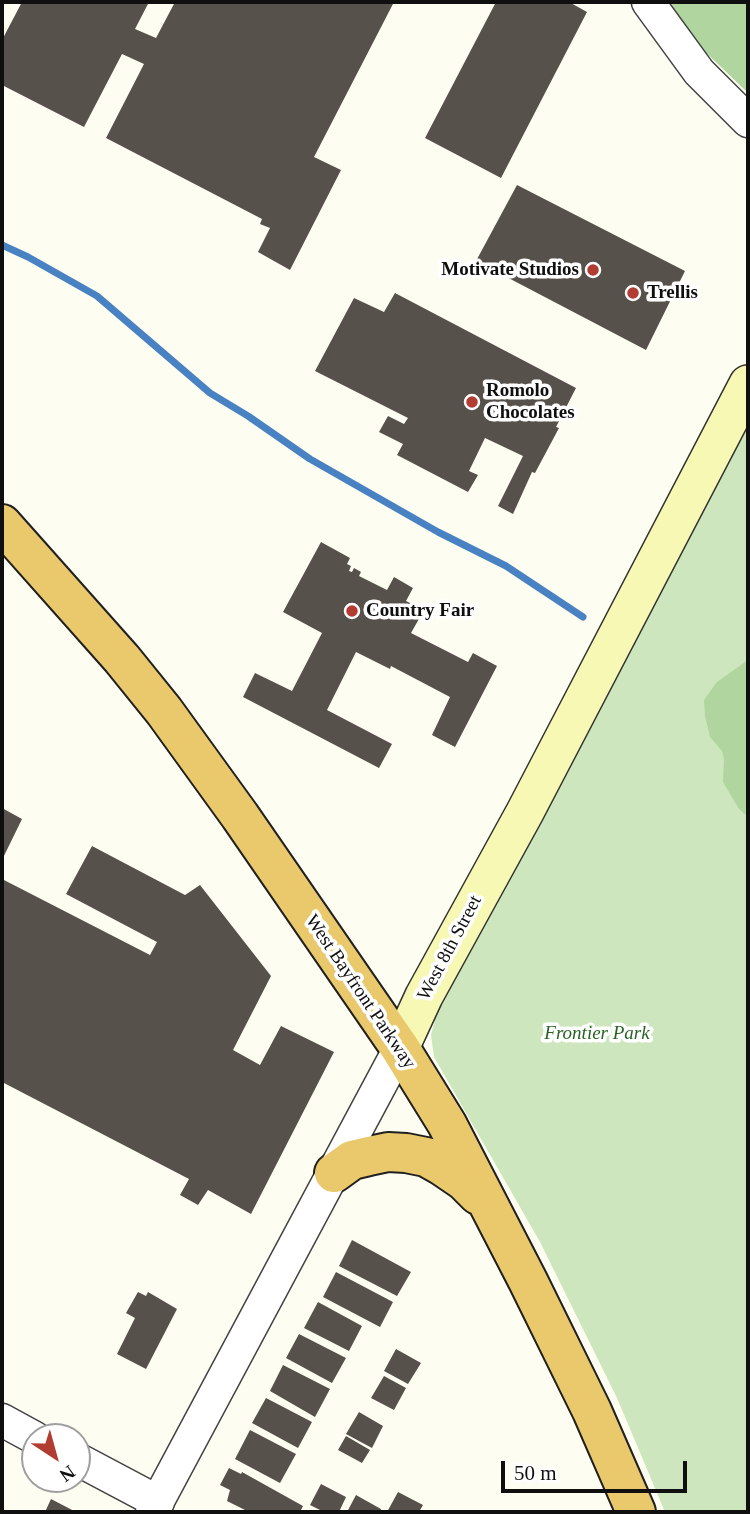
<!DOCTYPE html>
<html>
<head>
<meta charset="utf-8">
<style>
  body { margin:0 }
  #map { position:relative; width:750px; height:1514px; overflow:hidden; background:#fefdf2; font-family:"Times New Roman",serif }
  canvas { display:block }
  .frame { position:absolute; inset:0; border:4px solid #0f0f0f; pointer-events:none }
  .north { position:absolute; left:21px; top:1423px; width:70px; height:70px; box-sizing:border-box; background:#fff; border:2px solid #9f9f9f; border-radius:50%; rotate:144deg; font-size:19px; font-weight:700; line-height:28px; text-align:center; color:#0f0f0f }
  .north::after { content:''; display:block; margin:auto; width:24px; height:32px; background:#b33c32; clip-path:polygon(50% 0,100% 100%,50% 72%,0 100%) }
  .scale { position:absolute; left:501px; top:1461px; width:186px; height:32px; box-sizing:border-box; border:4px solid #0f0f0f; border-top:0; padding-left:9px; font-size:21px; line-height:24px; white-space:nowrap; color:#0f0f0f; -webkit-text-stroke:5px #fff; paint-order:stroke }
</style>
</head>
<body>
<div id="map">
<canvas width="750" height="1514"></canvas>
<div class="frame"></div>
<div class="north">N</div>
<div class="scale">50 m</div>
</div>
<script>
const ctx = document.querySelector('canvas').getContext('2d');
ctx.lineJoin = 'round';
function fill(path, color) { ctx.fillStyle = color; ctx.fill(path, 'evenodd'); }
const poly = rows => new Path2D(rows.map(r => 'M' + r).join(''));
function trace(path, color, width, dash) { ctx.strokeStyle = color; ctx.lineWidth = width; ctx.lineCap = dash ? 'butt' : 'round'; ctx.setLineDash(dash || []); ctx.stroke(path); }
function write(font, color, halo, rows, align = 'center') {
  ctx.font = font + ' "Times New Roman",serif'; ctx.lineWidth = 7; ctx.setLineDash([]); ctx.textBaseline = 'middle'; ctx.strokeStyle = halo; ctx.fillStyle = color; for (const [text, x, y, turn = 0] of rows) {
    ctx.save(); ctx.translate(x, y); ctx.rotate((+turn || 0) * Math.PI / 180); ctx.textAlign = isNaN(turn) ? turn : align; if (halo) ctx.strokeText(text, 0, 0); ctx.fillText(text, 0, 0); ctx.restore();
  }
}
fill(poly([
  [748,426,748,1512,665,1512,617,1398,540,1242,434,1057,431,1035,437,1012]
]), '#cee6be');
fill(poly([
  [670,2,748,2,748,93,692,39],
  [748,660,748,817,739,809,723,782,724,759,722,751,710,737,705,716,704,700,717,682]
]), '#b0d59e');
trace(poly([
  [2,245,28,257,97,296,210,393,248,416,310,459,438,532,506,566,583,617]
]), '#4882c2', 7);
fill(poly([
  [22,2,149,2,135,29,156,38,175,2,394,2,314,157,341,170,290,270,258,252,270,228,260,224,262,219,106,138,144,64,122,54,84,127,2,85,2,40],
  [496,2,569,2,587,12,501,178,425,138],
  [517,185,685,271,646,350,476,261],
  [395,293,576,388,556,427,559,428,535,473,532,472,513,514,498,506,523,456,485,438,469,471,478,475,468,492,397,455,403,444,379,432,388,416,404,424,408,418,315,371,354,298,384,312],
  [321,542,350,558,347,564,351,566,349,571,352,572,354,568,361,572,359,576,387,590,394,577,413,588,406,601,424,610,411,633,468,662,473,653,497,666,455,747,432,735,450,697,391,666,390,669,356,652,327,710,392,744,379,768,243,697,255,673,292,691,322,633,283,612],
  [2,808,22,819,2,860],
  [92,846,185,895,200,885,271,976,233,1050,260,1065,281,1026,334,1052,251,1214,208,1190,198,1205,180,1195,189,1179,2,1082,2,879,150,955,157,942,66,894],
  [352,1240,411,1272,397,1296,339,1266],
  [336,1272,393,1302,380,1327,323,1297],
  [138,1292,146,1296,148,1292,177,1309,146,1369,117,1354,135,1318,126,1313],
  [318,1302,362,1326,349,1351,304,1328],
  [299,1334,346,1358,332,1383,286,1358],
  [396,1349,421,1363,408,1384,384,1371],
  [283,1365,330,1389,315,1417,270,1391],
  [384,1376,406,1388,394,1410,371,1398],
  [266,1398,312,1422,298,1448,252,1423],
  [359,1412,383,1426,372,1448,346,1434],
  [250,1430,296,1454,280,1483,235,1459],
  [346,1436,370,1450,362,1463,338,1450],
  [229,1468,241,1474,242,1472,303,1506,300,1512,249,1512,227,1501,230,1490,220,1485],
  [321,1484,346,1497,339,1512,324,1512,310,1505],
  [398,1492,423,1505,419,1512,387,1512],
  [356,1495,381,1509,380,1512,347,1512],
  [51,1499,76,1512,45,1512]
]), '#57514c');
const tertiary = poly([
  [648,2,699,72,748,121],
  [2,1420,35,1438],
  [77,1459,158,1502],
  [152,1512,400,1048]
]);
const secondary = poly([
  [400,1048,424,996,525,812,748,384]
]);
const trunk = poly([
  [2,524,122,659,164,711,240,816,400,1048,447,1124,528,1281,592,1411,636,1512],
  [334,1173,352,1160,369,1156,388,1152,406,1153,426,1157,442,1166,464,1181,478,1195]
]);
trace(tertiary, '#424242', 35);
trace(secondary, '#313131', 40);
trace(trunk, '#202020', 42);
trace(tertiary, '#fff', 32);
trace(secondary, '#f7f8b3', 37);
trace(trunk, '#eac86c', 38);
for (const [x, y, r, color] of [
  [593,270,7,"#b33c32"],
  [633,293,7,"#b33c32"],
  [472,402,7,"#b33c32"],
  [352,611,7,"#b33c32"]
]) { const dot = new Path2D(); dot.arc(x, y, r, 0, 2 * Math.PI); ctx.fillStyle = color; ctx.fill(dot); trace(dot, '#fff', 2.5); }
write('bold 19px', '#0f0f0f', '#fff', [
  ["Motivate Studios",579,270,"right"],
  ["Trellis",647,293],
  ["Romolo",486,391],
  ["Chocolates",486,413],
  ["Country Fair",366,611]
], 'left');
write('19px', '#0f0f0f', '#fff', [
  ["West 8th Street",450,948,-62],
  ["West Bayfront Parkway",360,992,56]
]);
write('italic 19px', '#296224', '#fff', [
  ["Frontier Park",597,1034]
]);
</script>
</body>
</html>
